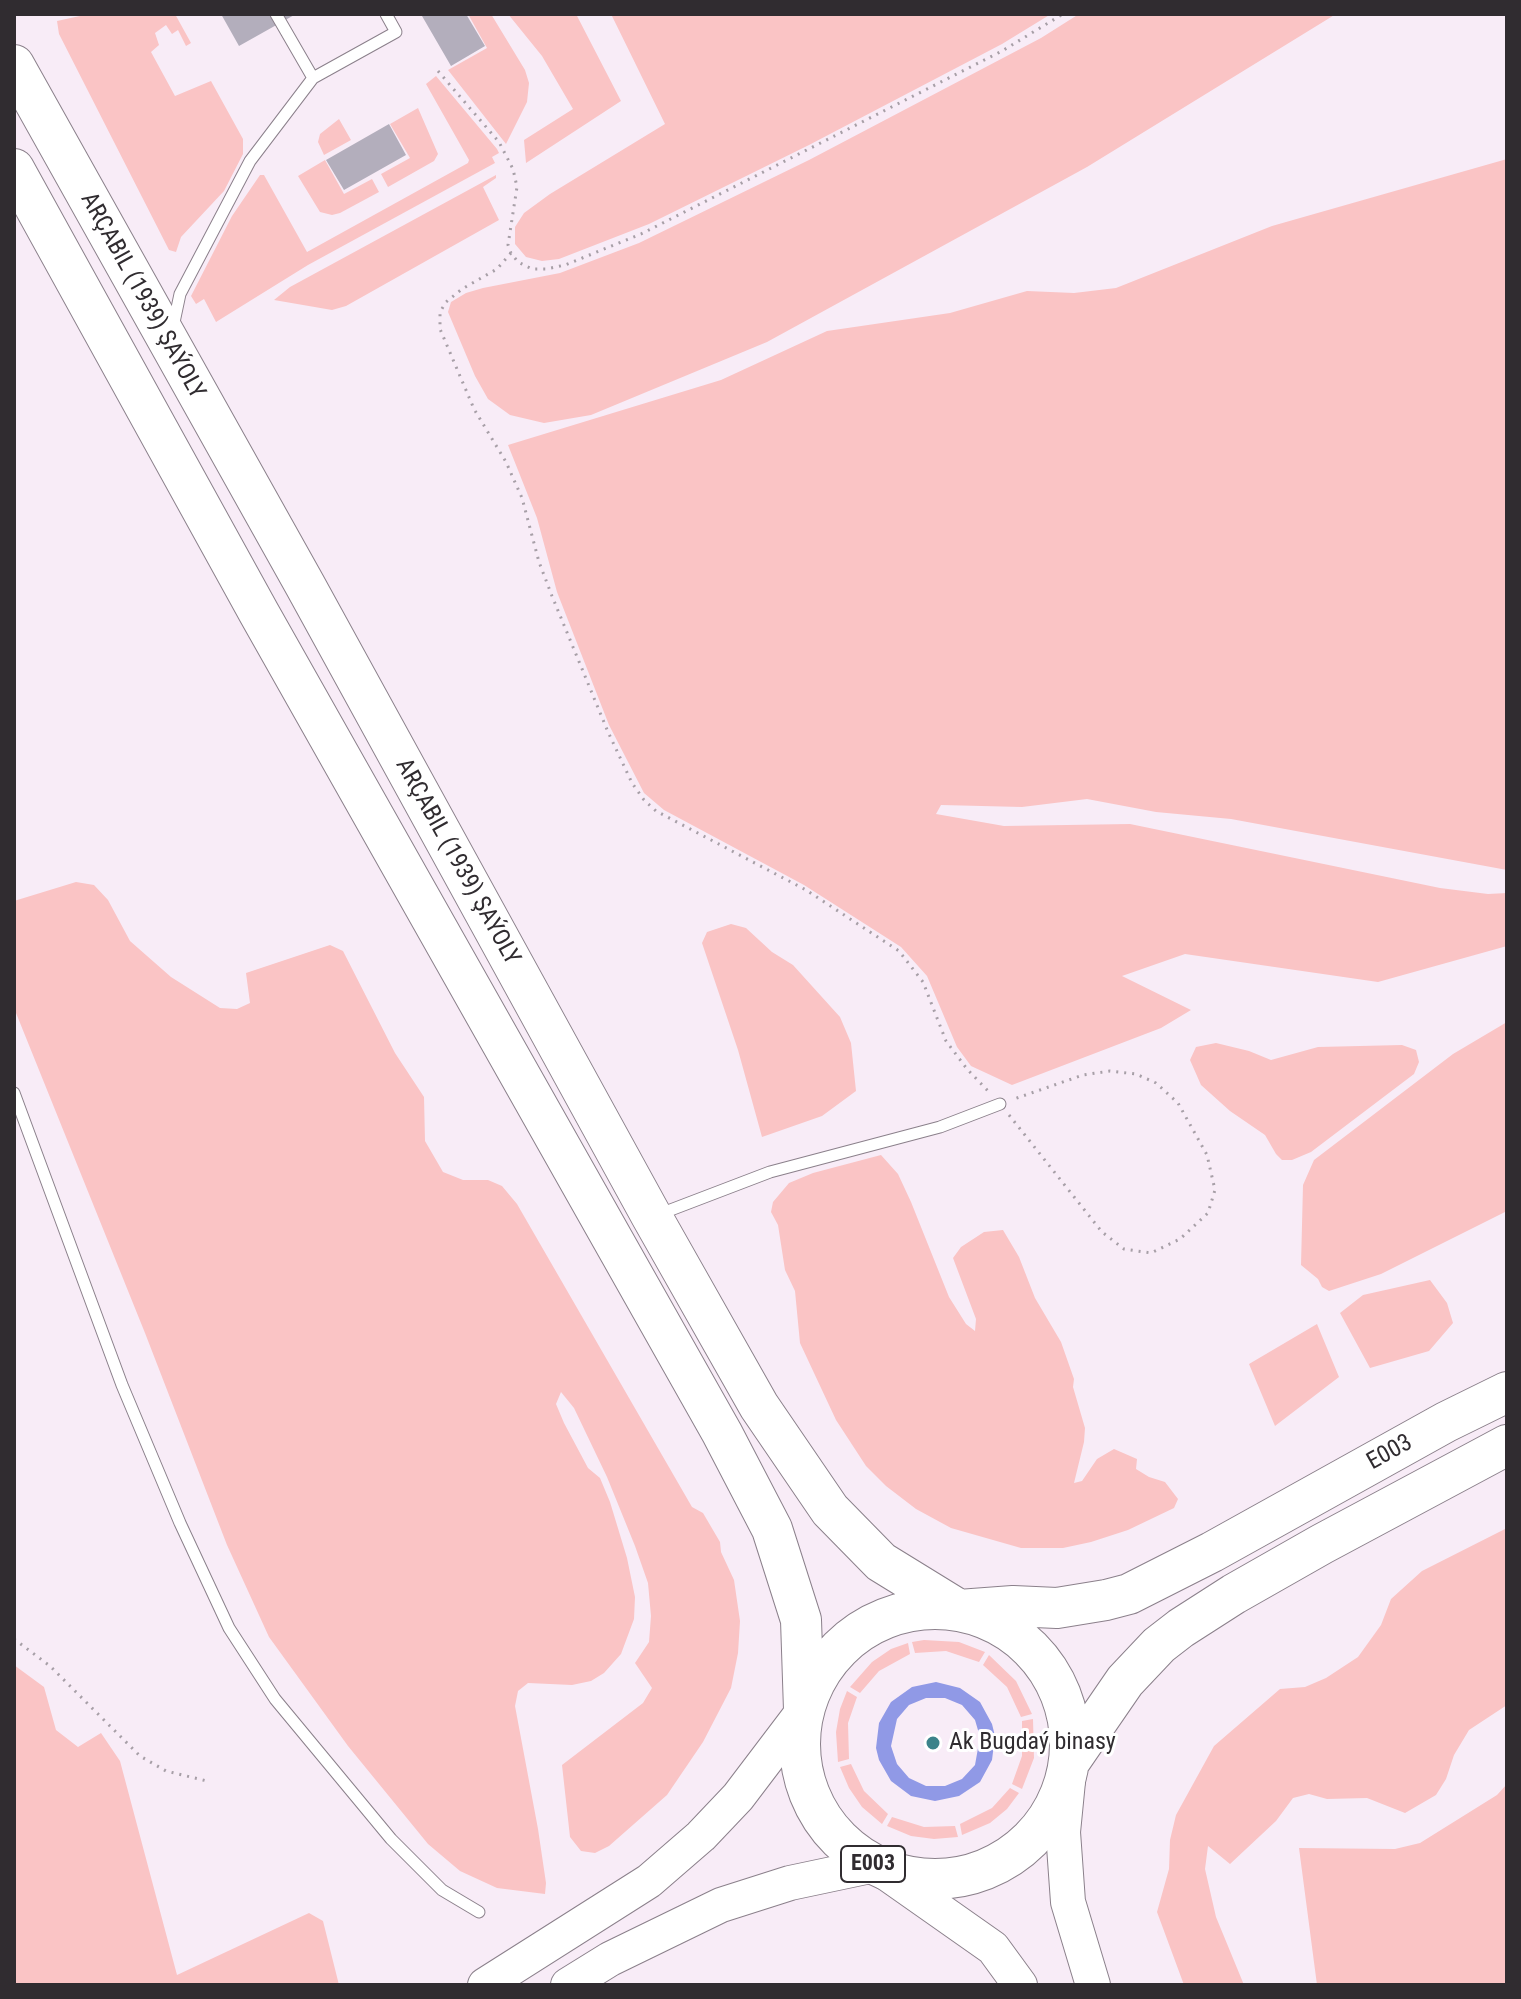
<!DOCTYPE html>
<html>
<head>
<meta charset="utf-8">
<style>
  body { margin:0 }
  #map { position:relative; width:1521px; height:1999px; overflow:hidden; background:#f8ecf7; font-family:"Roboto Condensed",sans-serif }
  canvas { display:block }
  .frame { position:absolute; inset:0; border:16px solid #302c30; pointer-events:none }
</style>
</head>
<body>
<div id="map">
<canvas width="1521" height="1999"></canvas>
<div class="frame"></div>
</div>
<script>
const ctx = document.querySelector('canvas').getContext('2d');
ctx.lineJoin = 'round';
function fill(path, color) { ctx.fillStyle = color; ctx.fill(path, 'evenodd'); }
const poly = rows => new Path2D(rows.map(r => 'M' + r).join(''));
function trace(path, color, width, dash) { ctx.strokeStyle = color; ctx.lineWidth = width; ctx.lineCap = dash ? 'butt' : 'round'; ctx.setLineDash(dash || []); ctx.stroke(path); }
function write(font, color, halo, rows, align = 'center') {
  ctx.font = font + ' "Roboto Condensed",sans-serif'; ctx.lineWidth = 6; ctx.setLineDash([]); ctx.textBaseline = 'middle'; ctx.strokeStyle = halo; ctx.fillStyle = color; for (const [text, x, y, turn = 0] of rows) {
    ctx.save(); ctx.translate(x, y); ctx.rotate((+turn || 0) * Math.PI / 180); ctx.textAlign = isNaN(turn) ? turn : align; if (halo) ctx.strokeText(text, 0, 0); ctx.fillText(text, 0, 0); ctx.restore();
  }
}
fill(poly([
  [89,14,175,14,191,43,186,46,178,30,172,34,166,25,155,33,159,45,151,52,175,96,211,81,243,139,243,154,224,191,181,237,176,252,169,250,59,34,57,21],
  [468,14,491,14,525,70,529,83,527,102,506,144,448,70,487,48],
  [508,14,576,14,621,101,526,163,524,140,573,109,542,56],
  [611,14,1051,14,1002,44,809,145,649,224,559,259,542,261,526,257,515,244,515,227,524,213,550,194,665,124],
  [1079,14,1336,14,1087,167,767,342,591,415,544,423,510,415,488,399,475,376,448,312,451,302,466,293,483,288,560,273,639,243,809,160,1041,38],
  [436,76,497,149,499,153,492,157,495,163,308,265,216,322,204,299,196,304,191,296,232,216,260,175,264,175,307,252,468,163,469,160,426,84],
  [418,108,438,154,434,161,388,187,381,174,410,158,390,124],
  [339,119,351,140,324,155,318,142,320,134],
  [1507,159,1507,870,1231,819,1156,812,1087,799,1022,807,941,805,936,814,1004,826,1130,824,1440,888,1488,894,1507,893,1507,946,1378,982,1185,954,1122,976,1191,1010,1161,1028,1012,1085,971,1066,957,1047,927,976,901,947,804,885,664,810,644,793,609,725,557,592,537,518,508,445,721,380,827,331,950,313,1027,291,1074,293,1116,288,1272,226],
  [325,160,344,194,372,179,379,192,340,213,332,215,320,212,298,176],
  [496,175,496,178,483,187,499,220,346,306,332,310,274,300,290,287],
  [76,882,94,885,108,900,130,941,171,977,220,1008,237,1009,250,1003,246,973,330,945,343,951,395,1053,424,1097,425,1141,443,1172,463,1180,488,1180,502,1186,517,1204,692,1507,703,1513,720,1542,721,1552,734,1580,740,1621,738,1653,731,1688,703,1742,667,1795,609,1846,595,1853,581,1851,570,1837,562,1765,643,1703,652,1688,635,1663,649,1642,651,1616,648,1583,635,1546,607,1477,574,1408,561,1392,556,1404,564,1423,588,1468,600,1478,610,1502,627,1558,635,1597,634,1619,621,1654,604,1673,591,1681,572,1685,528,1683,518,1691,515,1706,538,1829,546,1883,545,1894,497,1888,460,1871,428,1844,348,1746,269,1637,227,1545,145,1333,14,1008,14,901],
  [731,924,746,928,772,952,793,965,840,1017,851,1043,856,1091,822,1116,762,1137,738,1050,702,943,707,932],
  [1507,1022,1507,1211,1381,1274,1329,1291,1322,1287,1318,1279,1301,1265,1303,1185,1314,1160,1453,1054],
  [1216,1043,1249,1051,1271,1060,1318,1047,1402,1045,1416,1050,1419,1062,1414,1074,1311,1152,1292,1160,1282,1160,1276,1154,1265,1135,1230,1111,1201,1085,1190,1060,1196,1047],
  [881,1155,898,1174,911,1202,949,1297,966,1324,975,1331,976,1319,953,1258,961,1247,984,1232,1003,1230,1019,1257,1035,1298,1061,1342,1074,1379,1073,1387,1085,1428,1084,1442,1074,1483,1082,1481,1097,1459,1114,1449,1137,1459,1136,1469,1149,1477,1165,1482,1178,1499,1174,1508,1128,1530,1091,1542,1063,1548,1021,1548,951,1528,916,1509,886,1486,866,1466,836,1420,800,1343,795,1291,785,1270,778,1225,771,1212,773,1202,789,1183,813,1173],
  [1430,1280,1447,1303,1453,1323,1429,1351,1370,1368,1340,1313,1363,1295],
  [1317,1324,1339,1377,1275,1426,1249,1364],
  [1507,1528,1507,1705,1469,1730,1454,1755,1446,1779,1436,1795,1405,1813,1367,1798,1327,1799,1309,1794,1293,1798,1276,1821,1230,1864,1208,1846,1205,1869,1216,1917,1244,1985,1184,1985,1157,1912,1169,1869,1170,1840,1176,1815,1214,1746,1280,1689,1305,1687,1326,1678,1358,1657,1381,1625,1391,1599,1422,1571],
  [924,1640,959,1642,985,1652,979,1662,946,1651,915,1653,912,1642],
  [908,1643,910,1654,879,1671,860,1693,850,1687,872,1662,891,1649],
  [989,1655,1016,1681,1032,1714,1021,1717,1007,1687,983,1665],
  [14,1665,44,1687,56,1730,78,1747,101,1733,120,1761,177,1975,309,1913,323,1921,339,1985,14,1985],
  [847,1691,857,1697,848,1723,849,1759,838,1762,836,1732,840,1709],
  [1033,1719,1034,1758,1022,1789,1012,1784,1022,1756,1022,1721],
  [851,1764,864,1791,888,1814,882,1824,862,1807,849,1788,840,1767],
  [1507,1784,1507,1985,1317,1985,1299,1848,1395,1849,1420,1843,1497,1795],
  [1010,1788,1019,1793,1007,1809,990,1823,962,1835,960,1824,992,1808],
  [892,1817,924,1827,955,1826,958,1837,934,1839,911,1836,887,1826]
]), '#fac4c5');
fill(poly([
  [936,1682,960,1688,980,1702,992,1724,995,1736,992,1760,980,1782,959,1796,935,1801,911,1796,891,1781,879,1760,876,1748,879,1723,891,1702,912,1687],
  [926,1698,945,1698,962,1705,975,1720,980,1737,975,1765,962,1779,945,1786,926,1786,909,1778,897,1764,891,1746,897,1719,909,1705]
]), '#9099e6');
fill(poly([
  [221,14,296,14,239,46],
  [424,14,466,14,485,46,451,66,422,16],
  [389,124,406,155,344,190,326,160]
]), '#b3aebc');
const lane = poly([
  [313,78,396,32,386,14],
  [173,327,180,294,250,161,313,78,276,14],
  [14,1093,122,1385,180,1523,229,1628,275,1699,391,1839,442,1890,479,1912],
  [660,1214,770,1172,940,1127,1000,1104]
]);
const primary = poly([
  [1070,1761,1063,1832,1068,1902,1093,1985],
  [485,1985,649,1881,701,1836,738,1797,804,1710],
  [568,1985,610,1959,721,1905,790,1883,875,1865,993,1948,1020,1985]
]);
const highway = poly([
  [14,65,305,585,652,1217,759,1406,830,1510,881,1562,959,1610,1013,1606,1057,1608,1106,1600,1129,1594,1212,1552,1446,1422,1507,1392],
  [14,169,259,613,722,1433,772,1529,801,1620,804,1710],
  '800 1744a135 135 0 1 1 270 0a135 135 0 1 1-270 0Z',
  [1070,1761,1125,1681,1159,1645,1181,1628,1234,1594,1322,1544,1507,1445]
]);
trace(lane, '#8b808b', 13);
trace(primary, '#8b808b', 36);
trace(highway, '#8b808b', 42);
trace(poly([
  [438,71,499,142,513,169,517,187,508,245,511,253,518,262,532,269,546,269,565,265,641,234,1002,51,1063,14],
  [511,253,497,269,462,289,446,302,440,312,440,329,474,409,506,462,522,498,539,562,552,596,608,732,632,783,644,800,656,811,806,890,899,951,923,982,946,1041,967,1069,988,1091],
  [1009,1115,1102,1232,1124,1249,1151,1253,1180,1239,1208,1213,1215,1190,1207,1155,1178,1103,1156,1083,1136,1074,1110,1071,1083,1075,1014,1099],
  [14,1639,50,1666,140,1756,166,1771,207,1781]
]), '#a79fa7', 3, [2, 6]);
trace(lane, '#fff', 11);
trace(primary, '#fff', 34);
trace(highway, '#fff', 40);
for (const [x, y, r, color] of [
  [933,1743,8,"#3c838a"]
]) { const dot = new Path2D(); dot.arc(x, y, r, 0, 2 * Math.PI); ctx.fillStyle = color; ctx.fill(dot); trace(dot, '#fff', 3); }
for (const [x, y, w] of [
  [873,1864,64]
]) { const box = new Path2D(); box.roundRect(x - w / 2, y - 18, w, 36, 6); ctx.fillStyle = '#fff'; ctx.fill(box); trace(box, '#302c30', 2); }
write('bold 22px', '#302c30', null, [
  ["E003",873,1864]
]);
write('24px', '#302c30', '#fff', [
  ["ARÇABIL (1939) ŞAÝOLY",142,296,61],
  ["ARÇABIL (1939) ŞAÝOLY",457,862,61],
  ["E003",1390,1453,-29]
]);
write('24px', '#302c30', '#fff', [
  ["Ak Bugdaý binasy",949,1743]
], 'left');
</script>
</body>
</html>
